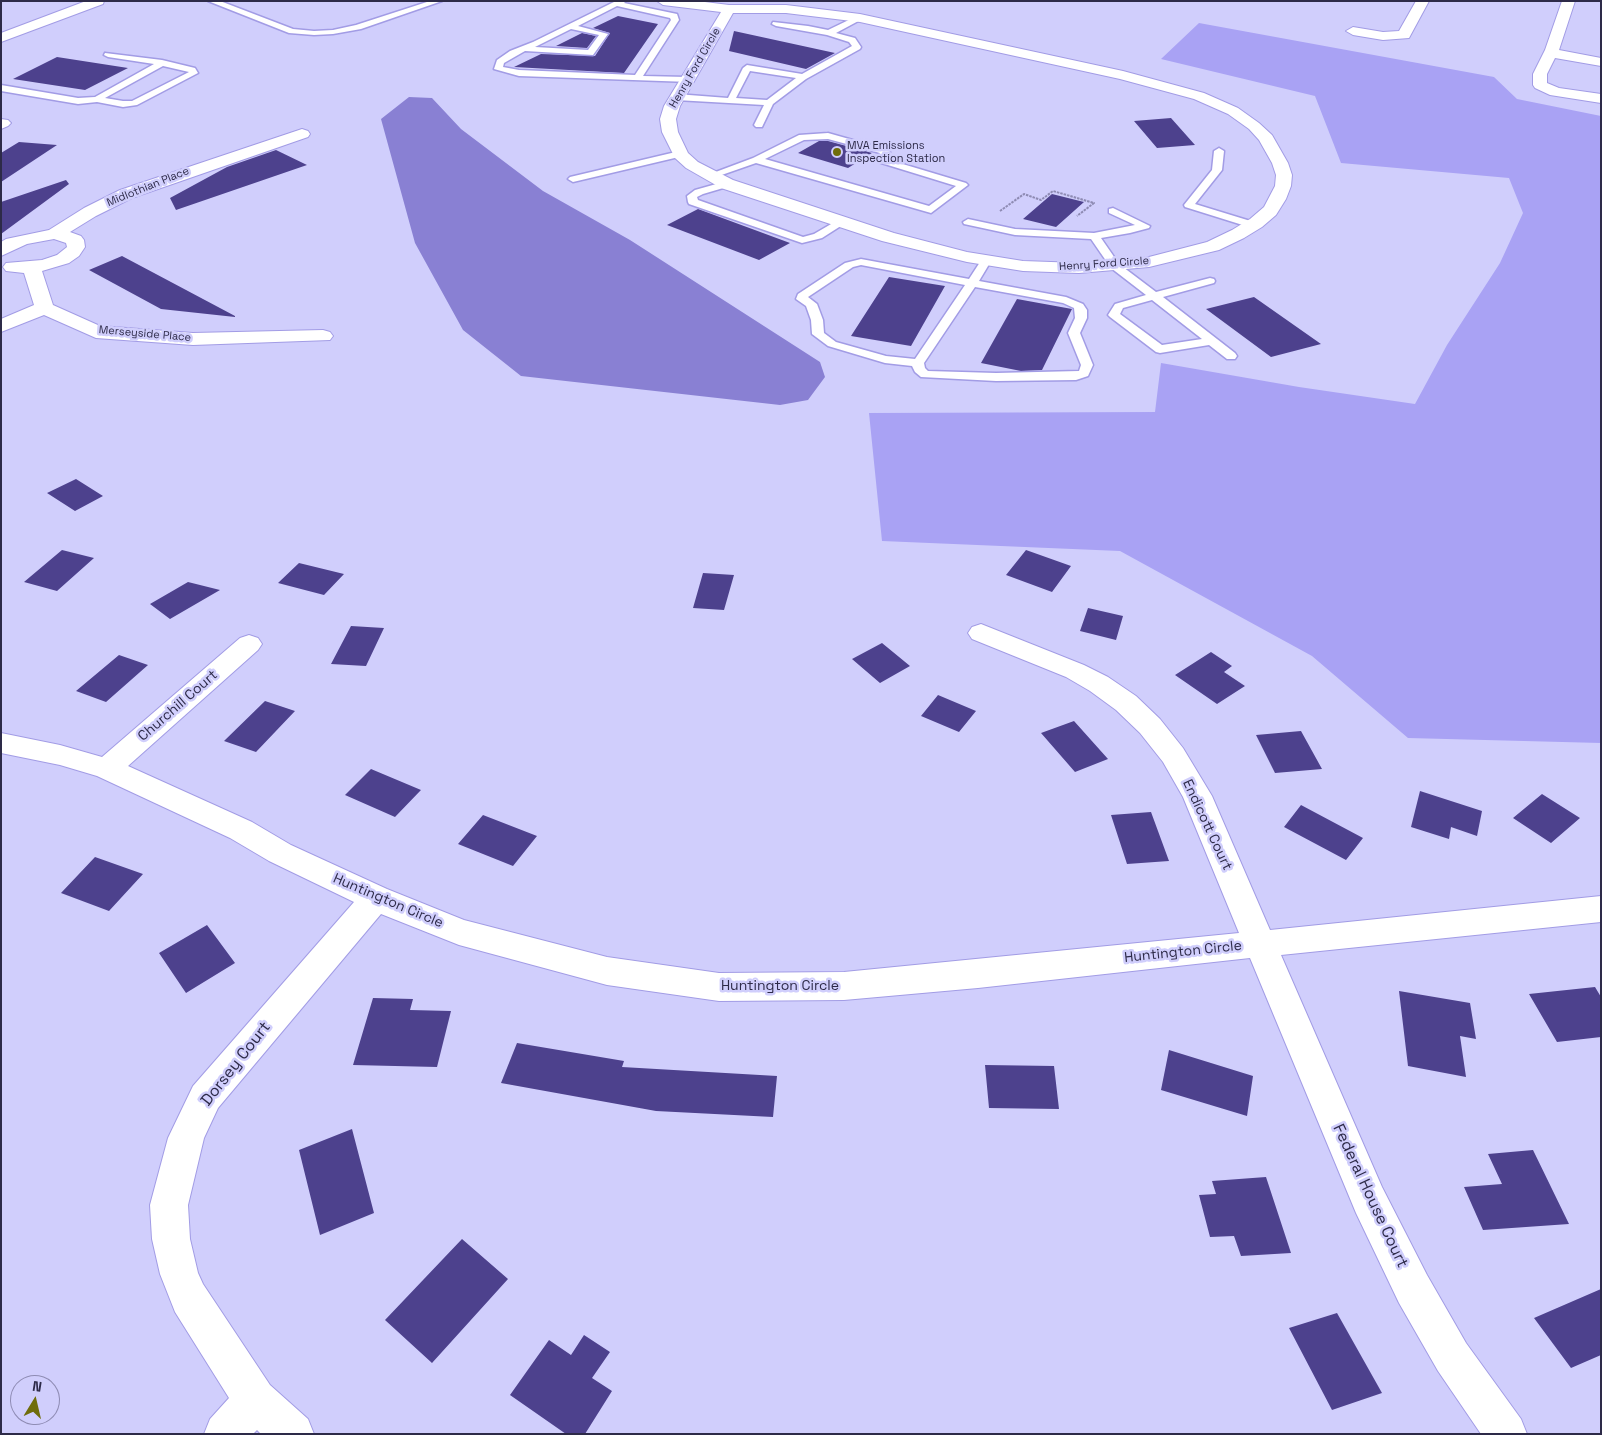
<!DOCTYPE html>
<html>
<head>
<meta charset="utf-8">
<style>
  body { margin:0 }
  #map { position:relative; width:1602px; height:1435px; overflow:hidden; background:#d0cefc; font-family:"Space Grotesk",sans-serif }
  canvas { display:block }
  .frame { position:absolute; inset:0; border:2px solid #2d2a48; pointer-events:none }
  .north { position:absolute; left:10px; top:1375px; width:50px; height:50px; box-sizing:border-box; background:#d0cefc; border:1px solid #8f8cb4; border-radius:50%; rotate:9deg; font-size:14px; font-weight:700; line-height:20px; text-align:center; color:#2d2a48 }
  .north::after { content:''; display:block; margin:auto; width:18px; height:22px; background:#706d0b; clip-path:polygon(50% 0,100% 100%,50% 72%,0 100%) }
</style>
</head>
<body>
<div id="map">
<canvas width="1602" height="1435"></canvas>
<div class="frame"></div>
<div class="north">N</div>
</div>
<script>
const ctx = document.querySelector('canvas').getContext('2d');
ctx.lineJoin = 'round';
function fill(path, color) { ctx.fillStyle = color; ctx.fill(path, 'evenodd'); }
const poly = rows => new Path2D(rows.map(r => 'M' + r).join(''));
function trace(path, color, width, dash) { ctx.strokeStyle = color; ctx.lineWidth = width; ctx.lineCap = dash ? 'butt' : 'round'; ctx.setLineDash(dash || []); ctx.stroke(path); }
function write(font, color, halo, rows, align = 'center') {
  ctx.font = font + ' "Space Grotesk",sans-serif'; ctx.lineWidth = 5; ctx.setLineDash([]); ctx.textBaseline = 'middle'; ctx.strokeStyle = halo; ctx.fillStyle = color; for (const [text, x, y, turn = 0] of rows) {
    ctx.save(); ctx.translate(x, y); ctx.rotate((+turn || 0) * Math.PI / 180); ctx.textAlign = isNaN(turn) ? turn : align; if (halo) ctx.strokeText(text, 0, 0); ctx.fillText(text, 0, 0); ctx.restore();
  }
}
fill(poly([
  [1199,23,1494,77,1517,99,1601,116,1601,743,1408,738,1312,656,1120,551,882,541,869,413,1155,412,1161,363,1299,387,1415,404,1447,345,1500,263,1523,213,1509,178,1341,163,1315,96,1161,59]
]), '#a9a2f4');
fill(poly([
  [409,97,432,98,461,129,543,191,630,240,820,362,825,377,808,400,780,405,521,376,463,330,415,243,381,119]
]), '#8980d3');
fill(poly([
  [618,16,658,24,624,73,514,67,541,54,595,56,610,33,593,28],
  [734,31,835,53,806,69,729,51],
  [582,33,596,36,587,48,556,46],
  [57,57,128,68,85,90,13,79],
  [1171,118,1195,145,1157,148,1134,121],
  [819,141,828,141,872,153,848,168,798,153],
  [19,142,57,145,1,182,1,153],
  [276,150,307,165,176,210,170,198,227,167],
  [66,180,69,184,1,234,1,202],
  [1052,194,1084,202,1056,227,1023,219],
  [698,209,790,243,759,260,667,225],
  [122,256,235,316,235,317,161,309,89,270],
  [889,277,945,286,911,346,851,336],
  [1254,297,1321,344,1271,357,1206,309],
  [1017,299,1072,309,1042,370,1021,371,981,363],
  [76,479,103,496,75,511,47,493],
  [62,550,94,558,57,591,24,582],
  [1026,550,1071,566,1052,592,1006,575],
  [299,563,344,574,324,595,278,583],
  [703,573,734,575,724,610,693,608],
  [188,582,220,590,170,619,150,604],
  [1088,608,1123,616,1116,640,1080,631],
  [351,626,384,628,366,666,331,664],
  [882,643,910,666,880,683,852,659],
  [1211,652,1232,666,1224,672,1245,686,1217,704,1175,675],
  [119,655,148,665,106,702,76,691],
  [938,695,976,711,959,732,921,716],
  [265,701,295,711,256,752,224,741],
  [1074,721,1108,759,1075,772,1041,733],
  [1301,731,1322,769,1275,773,1256,735],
  [371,769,421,790,395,817,345,795],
  [1420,791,1482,811,1477,836,1451,827,1449,839,1411,827],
  [1542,794,1580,818,1551,843,1513,818],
  [1301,805,1363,838,1346,860,1284,827],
  [1151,812,1169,861,1127,864,1111,815],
  [483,815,537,836,513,866,458,844],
  [95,857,143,874,109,911,61,893],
  [207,925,235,963,186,993,159,953],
  [1595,987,1601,997,1601,1037,1557,1042,1529,994],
  [1399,991,1470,1003,1476,1039,1460,1036,1466,1077,1408,1066],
  [373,998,413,999,410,1010,451,1011,437,1067,353,1065],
  [517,1043,624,1061,622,1067,777,1076,773,1117,656,1111,501,1083],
  [1169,1050,1253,1076,1247,1116,1161,1090],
  [985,1065,1054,1066,1059,1109,989,1108],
  [352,1129,374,1213,320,1235,299,1150],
  [1533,1150,1569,1224,1483,1230,1464,1187,1502,1184,1488,1154],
  [1266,1177,1291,1253,1241,1256,1234,1236,1210,1237,1199,1195,1216,1194,1212,1181],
  [462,1239,508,1279,432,1363,385,1320],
  [1601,1289,1601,1355,1571,1368,1534,1318],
  [1337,1313,1382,1393,1332,1410,1289,1328],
  [584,1335,610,1352,592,1378,612,1391,585,1434,566,1434,510,1395,549,1340,571,1355]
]), '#4d418d');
const lane = poly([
  [208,1,220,1,293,29,314,31,333,30,356,25,430,1,442,1,361,29,333,34,314,35,289,33,208,1],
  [616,1,626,1,624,3,677,14,679,20,643,76,687,77,690,78,690,82,519,76,494,69,497,60,510,51,533,42,616,1],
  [617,6,670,18,671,20,635,75,519,70,503,67,504,63,525,51,593,55,608,34,578,26,617,6],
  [571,29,599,35,588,50,535,47,571,29],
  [857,16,864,18,836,33,855,38,861,47,860,49,806,79,773,104,762,127,756,127,754,125,764,105,676,100,672,97,676,94,728,98,743,68,747,65,802,74,852,46,849,42,827,35,776,26,772,24,773,22,808,26,828,30,857,16],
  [750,71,796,78,767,100,736,98,750,71],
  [105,53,162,60,195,68,198,73,137,105,123,107,97,102,78,104,1,91,1,85,78,98,95,97,154,64,108,57,104,55,105,53],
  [163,66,189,72,132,101,123,101,105,98,163,66],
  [828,133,888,150,890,152,886,159,966,183,968,185,931,213,756,163,713,178,710,179,705,176,753,158,799,135,828,133],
  [828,139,880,153,876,160,878,162,956,186,929,206,765,159,804,140,828,139],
  [1219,148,1224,151,1222,170,1195,204,1257,223,1258,225,1257,227,1249,227,1185,207,1184,205,1212,170,1214,151,1219,148],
  [680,151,683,152,683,156,573,182,568,179,570,177,680,151],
  [727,181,732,184,730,186,703,194,697,197,698,200,803,237,814,234,838,220,846,220,847,222,822,238,802,243,689,204,688,202,687,196,695,190,727,181],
  [1113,208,1150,226,1149,228,1130,233,1101,238,1119,264,1156,292,1210,278,1214,279,1215,281,1214,283,1163,297,1235,353,1237,356,1235,359,1227,359,1209,345,1160,353,1156,352,1110,317,1108,315,1115,304,1146,295,1111,268,1091,239,1015,235,964,224,963,222,968,219,1015,229,1094,233,1135,225,1109,213,1109,209,1113,208],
  [1152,300,1202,339,1162,345,1120,314,1123,308,1152,300],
  [986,258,991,261,979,281,1066,297,1083,304,1087,310,1087,318,1080,333,1093,365,1088,376,1076,380,996,381,921,377,915,372,912,366,885,363,828,346,812,334,811,320,806,306,796,299,798,294,845,263,861,259,969,279,982,259,986,258],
  [861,265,965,285,915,359,886,356,836,342,824,333,823,320,817,304,808,297,853,267,861,265],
  [975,287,1063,303,1074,308,1075,318,1068,333,1081,365,1079,371,996,373,928,371,925,368,924,363,975,287]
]);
const street = poly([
  [657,1,697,1,729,5,786,5,860,14,1123,71,1204,93,1238,108,1259,123,1272,135,1288,163,1292,175,1291,186,1286,199,1276,215,1262,227,1244,238,1219,250,1149,267,1079,273,1023,271,967,262,882,241,721,188,686,168,675,158,662,132,660,119,664,106,721,12,663,5,657,1],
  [733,13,786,13,860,22,1120,79,1194,99,1228,114,1249,129,1259,140,1272,163,1276,175,1275,186,1264,207,1250,219,1232,230,1207,242,1149,257,1079,263,1023,261,967,252,894,233,733,180,698,162,688,153,678,132,676,119,680,106,733,13],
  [1416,1,1429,1,1409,38,1383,40,1353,35,1346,31,1353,27,1383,32,1399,31,1416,1],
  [1562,1,1575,1,1559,50,1601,58,1601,66,1555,58,1547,74,1547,83,1559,88,1601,94,1601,103,1550,95,1535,88,1533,85,1533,74,1545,50,1562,1],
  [1,119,8,120,11,123,8,126,1,129,1,119],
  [302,129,308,131,310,134,308,137,132,198,96,216,70,232,81,236,84,240,85,247,79,256,69,263,42,271,53,305,100,326,193,333,323,330,330,332,333,336,330,340,193,345,96,338,44,315,1,332,1,319,34,305,24,273,6,271,3,267,6,263,42,260,57,255,67,247,66,243,54,239,27,244,1,256,1,242,6,239,49,230,84,208,120,190,302,129],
  [981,624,1084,665,1108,677,1136,696,1160,719,1183,748,1212,796,1270,930,1601,896,1601,922,1281,955,1382,1187,1427,1275,1466,1343,1521,1419,1527,1434,1481,1434,1438,1371,1399,1303,1356,1213,1250,958,978,988,844,1000,719,1001,607,985,459,945,381,914,218,1108,204,1138,188,1205,190,1239,198,1273,203,1284,270,1385,308,1419,314,1434,261,1434,257,1430,253,1434,204,1434,210,1419,229,1398,175,1312,160,1274,152,1239,150,1205,168,1138,193,1086,354,902,269,861,230,838,97,776,60,765,1,753,1,733,60,745,102,757,240,638,249,635,258,638,262,644,258,650,128,766,252,822,291,845,387,889,464,920,607,957,719,973,844,972,1239,933,1183,797,1163,762,1140,733,1116,710,1090,691,1066,677,972,639,968,633,972,627,981,624]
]);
const secondary = poly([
  [86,1,104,1,103,4,1,42,1,33,86,1]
]);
trace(lane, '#a29ce5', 3);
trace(street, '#a29ce5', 2);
trace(secondary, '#a29ce5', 2);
trace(poly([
  [1000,211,1024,194,1041,200,1053,191,1094,203,1077,216]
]), '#8e8bb3', 2, [2.5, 1]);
fill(lane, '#fff');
fill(street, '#fff');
fill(secondary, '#fff');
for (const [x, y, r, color] of [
  [837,152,5,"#706d0b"]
]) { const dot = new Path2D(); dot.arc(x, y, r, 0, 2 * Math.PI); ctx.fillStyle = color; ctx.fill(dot); trace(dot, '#d0cefc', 2); }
write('11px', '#2d2a48', '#d0cefc', [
  ["Henry Ford Circle",695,68,-60],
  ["Midlothian Place",148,187,-22],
  ["Henry Ford Circle",1104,264,-4],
  ["Merseyside Place",145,334,5]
]);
write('11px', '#2d2a48', '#d0cefc', [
  ["MVA Emissions",847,146],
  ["Inspection Station",847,159]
], 'left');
write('14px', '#2d2a48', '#d0cefc', [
  ["Churchill Court",178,706,-41],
  ["Endicott Court",1207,825,65],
  ["Huntington Circle",388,901,23],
  ["Huntington Circle",1183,952,-6],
  ["Huntington Circle",780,986]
]);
write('16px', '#2d2a48', '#d0cefc', [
  ["Dorsey Court",236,1064,-52],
  ["Federal House Court",1370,1196,65]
]);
</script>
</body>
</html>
